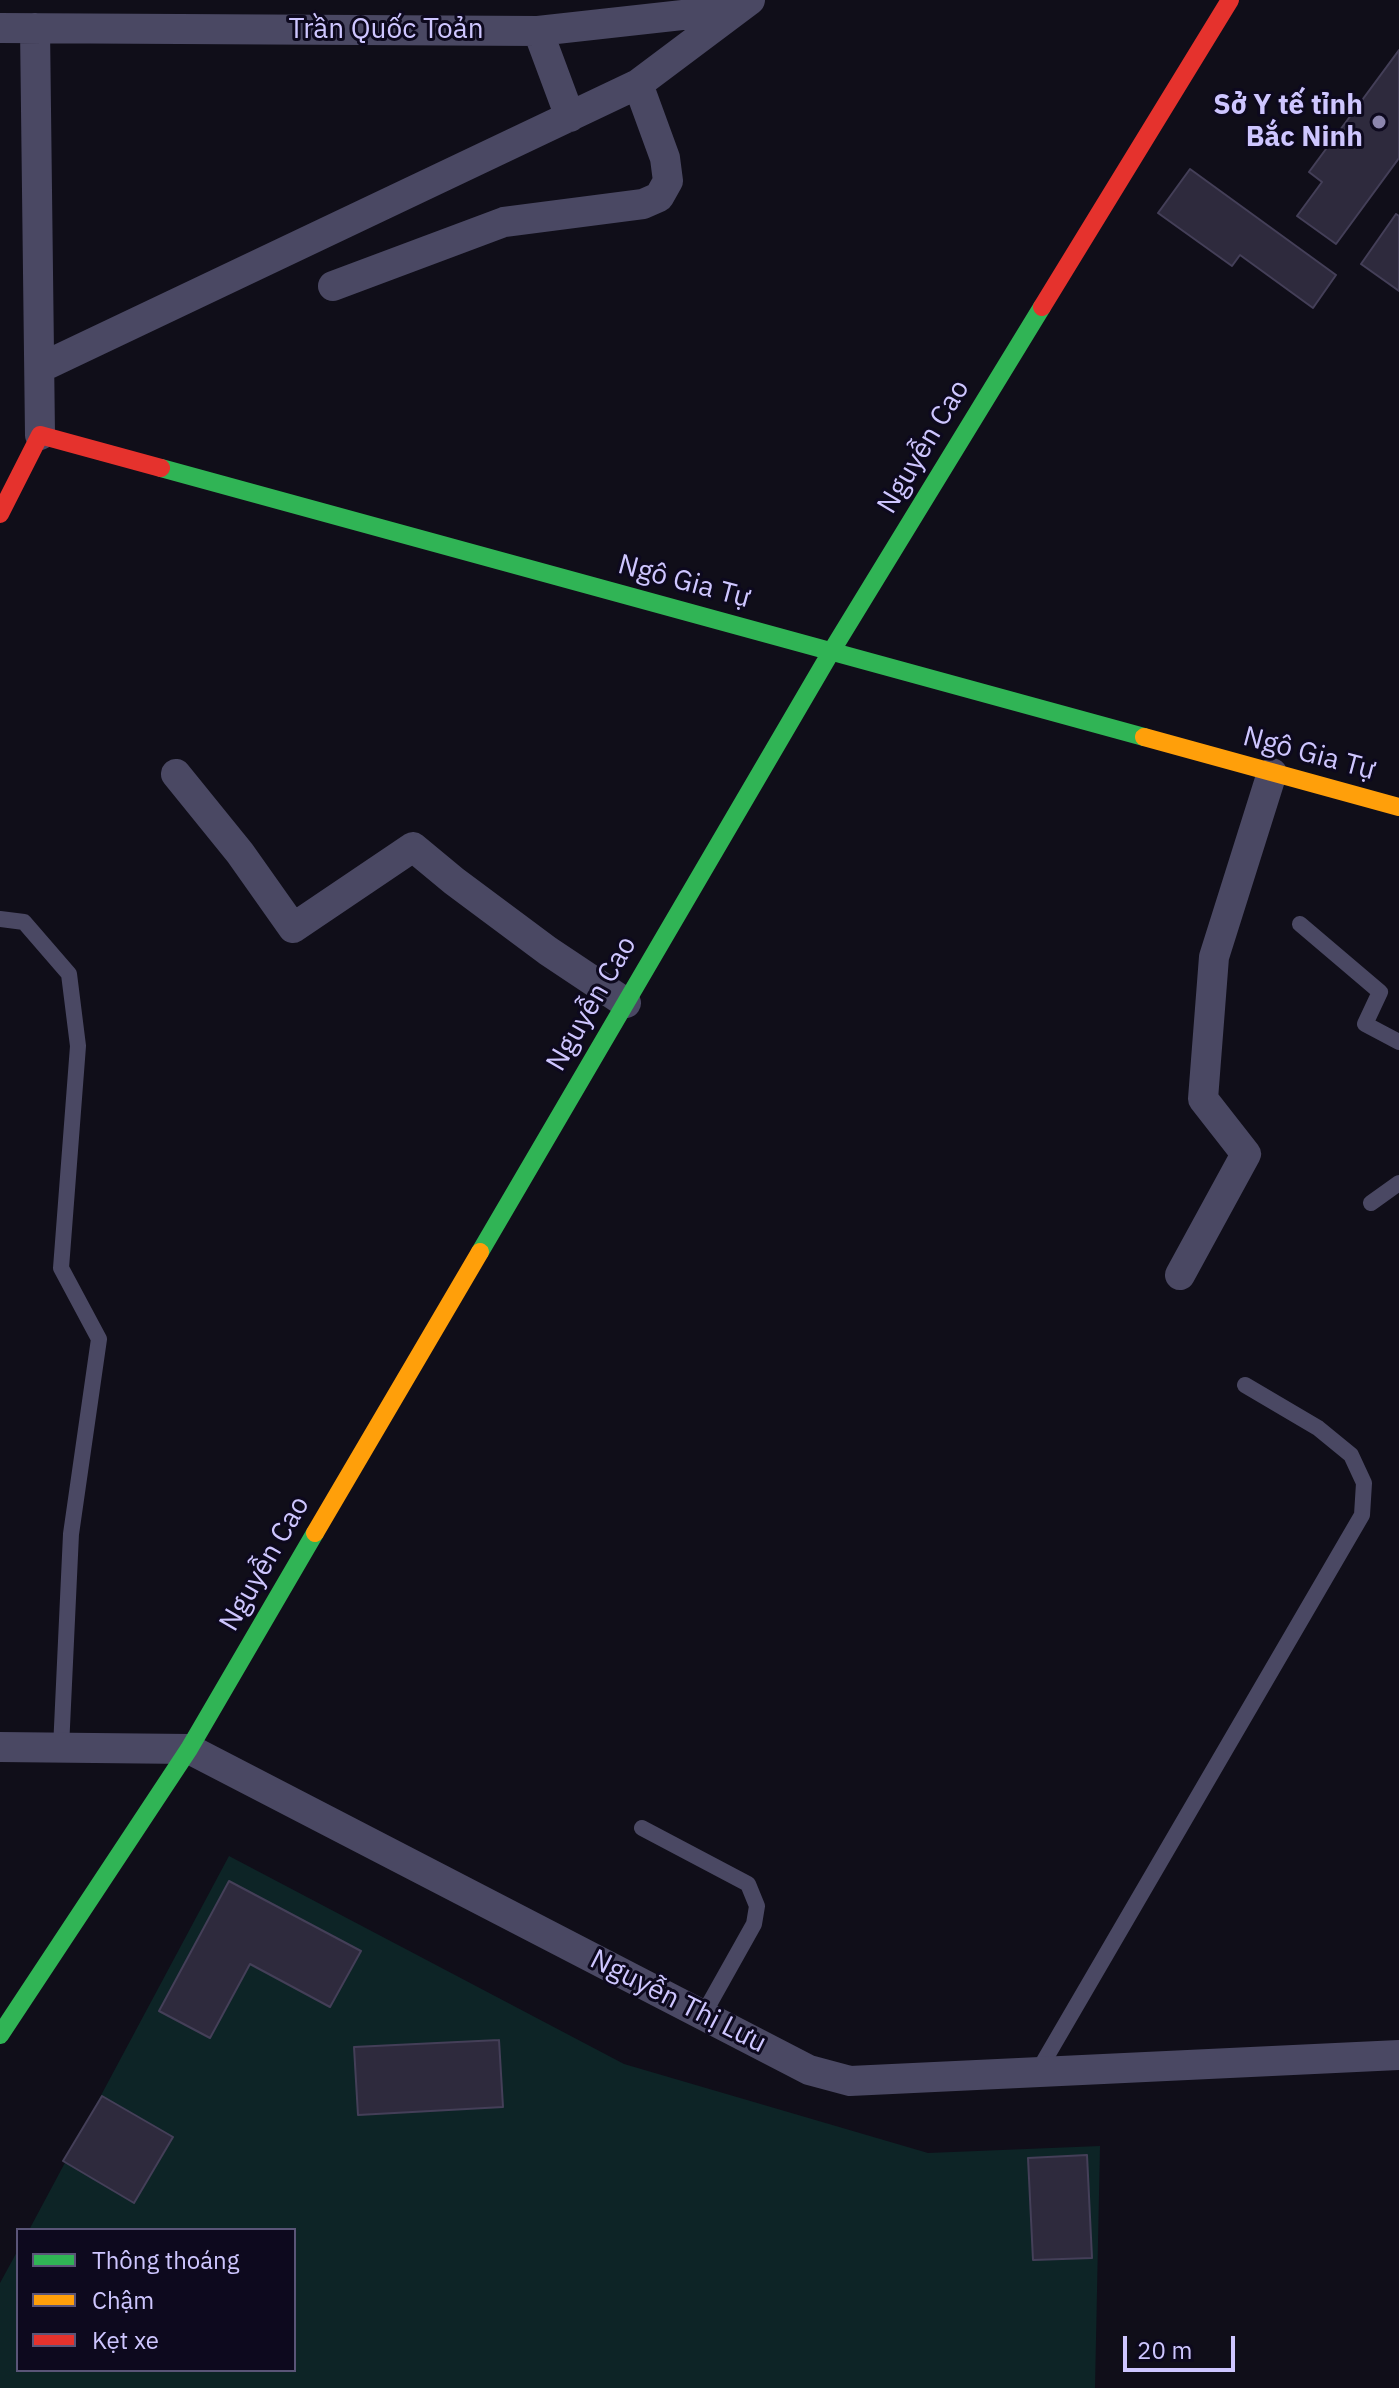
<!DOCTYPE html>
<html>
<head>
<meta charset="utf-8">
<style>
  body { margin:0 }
  #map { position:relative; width:1399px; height:2388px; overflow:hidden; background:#100e19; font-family:"IBM Plex Sans",sans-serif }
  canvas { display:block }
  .legend { position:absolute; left:16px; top:2228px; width:280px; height:144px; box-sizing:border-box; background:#0d091e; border:2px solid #5a5578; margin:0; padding:10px 14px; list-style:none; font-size:24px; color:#cec6ff }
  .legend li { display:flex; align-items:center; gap:16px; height:40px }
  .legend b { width:40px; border:2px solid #5a5578 }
  .scale { position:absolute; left:1123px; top:2336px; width:112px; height:36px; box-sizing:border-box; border:4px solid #cec6ff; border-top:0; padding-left:10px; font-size:24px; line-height:28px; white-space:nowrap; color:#cec6ff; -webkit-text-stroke:6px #0d091e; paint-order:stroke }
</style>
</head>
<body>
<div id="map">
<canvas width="1399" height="2388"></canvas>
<ul class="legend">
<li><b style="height:10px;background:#30b455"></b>Thông thoáng</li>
<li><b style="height:10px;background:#ff9f0a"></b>Chậm</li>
<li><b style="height:10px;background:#e5322d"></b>Kẹt xe</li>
</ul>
<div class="scale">20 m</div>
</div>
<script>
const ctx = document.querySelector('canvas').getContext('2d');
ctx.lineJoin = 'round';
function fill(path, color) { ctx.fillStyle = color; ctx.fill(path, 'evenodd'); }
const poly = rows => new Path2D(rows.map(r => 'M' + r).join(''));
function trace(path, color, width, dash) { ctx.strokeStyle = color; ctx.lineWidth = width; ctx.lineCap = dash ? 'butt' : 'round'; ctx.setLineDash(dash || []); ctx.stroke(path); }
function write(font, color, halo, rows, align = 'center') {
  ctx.font = font + ' "IBM Plex Sans",sans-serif'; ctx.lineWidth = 6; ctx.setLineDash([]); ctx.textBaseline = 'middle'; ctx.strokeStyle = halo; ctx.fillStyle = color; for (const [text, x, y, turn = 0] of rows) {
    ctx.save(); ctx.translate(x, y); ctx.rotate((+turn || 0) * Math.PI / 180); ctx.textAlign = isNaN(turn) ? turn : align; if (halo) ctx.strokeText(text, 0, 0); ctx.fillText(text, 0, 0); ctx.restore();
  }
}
fill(poly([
  [229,1856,624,2064,928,2153,1100,2146,1095,2388,0,2388,0,2283,18,2250,18,2370,294,2370,294,2230,29,2230]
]), '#0d2426');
const building = poly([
  [1399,50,1399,158,1336,244,1297,216,1322,182,1309,172,1399,50],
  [1190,169,1336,275,1313,308,1240,255,1232,266,1158,213,1190,169],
  [1396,214,1399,216,1399,291,1361,264,1396,214],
  [229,1881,361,1951,330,2007,250,1964,210,2038,159,2011,229,1881],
  [499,2040,503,2107,358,2115,354,2047,499,2040],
  [102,2096,173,2137,134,2203,63,2161,102,2096],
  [1087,2155,1092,2258,1033,2260,1028,2158,1087,2155]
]);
fill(building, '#2e2a3d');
trace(building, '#443f58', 2);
trace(poly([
  [0,919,24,922,69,974,78,1046,61,1268,99,1339,71,1534,61,1748],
  [1300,924,1380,992,1365,1024,1399,1042],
  [1371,1203,1399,1183],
  [642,1828,748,1884,757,1906,754,1924,703,2015],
  [1037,2073,1362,1515,1364,1483,1351,1455,1318,1428,1245,1385]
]), '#4a4863', 16);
trace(poly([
  [0,28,538,31,736,9],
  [35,28,40,435],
  [538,31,570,117],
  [333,286,504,222,643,204,659,197,668,181,665,158,638,84],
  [40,368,638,84,750,0],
  [176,774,240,853,293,928,413,847,454,881,548,951,626,1003],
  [1180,1275,1246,1154,1203,1099,1214,957,1272,773],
  [0,1747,189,1749,809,2070,850,2081,1399,2055]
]), '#4a4863', 30);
trace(poly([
  [161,468,1144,737],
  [480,1252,831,652,1042,307],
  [0,2035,189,1749,315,1533]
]), '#30b455', 18);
trace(poly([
  [1144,737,1399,807],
  [315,1533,480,1252]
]), '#ff9f0a', 18);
trace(poly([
  [1042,307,1230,0],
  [0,514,40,435,161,468]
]), '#e5322d', 18);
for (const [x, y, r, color] of [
  [1379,122,8,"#8c86ae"]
]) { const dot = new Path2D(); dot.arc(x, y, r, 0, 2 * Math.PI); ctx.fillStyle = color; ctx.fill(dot); trace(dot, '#0d091e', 3); }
write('28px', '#cec6ff', '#0d091e', [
  ["Trần Quốc Toản",386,30],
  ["Nguyễn Cao",924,447,-59],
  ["Ngô Gia Tự",684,582,15],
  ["Ngô Gia Tự",1309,754,15],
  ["Nguyễn Cao",592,1004,-60],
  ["Nguyễn Cao",265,1564,-60],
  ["Nguyễn Thị Lưu",678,2002,27]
]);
write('bold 28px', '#cec6ff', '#0d091e', [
  ["Sở Y tế tỉnh",1363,106],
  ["Bắc Ninh",1363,138]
], 'right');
</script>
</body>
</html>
